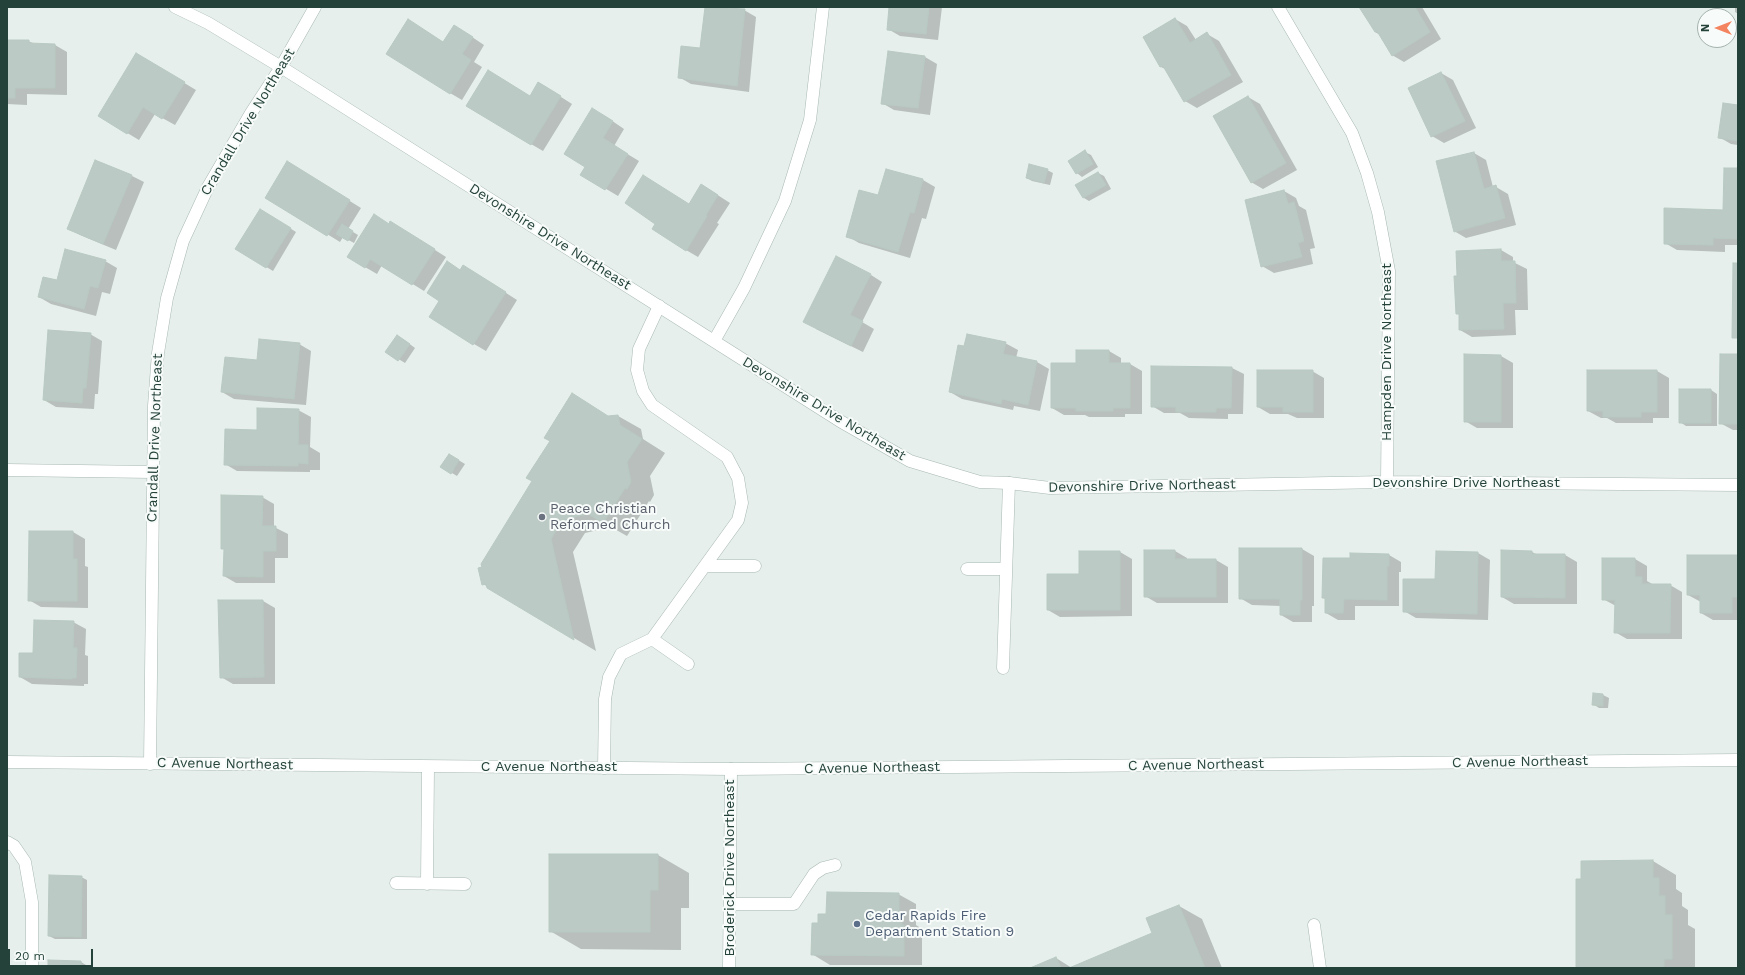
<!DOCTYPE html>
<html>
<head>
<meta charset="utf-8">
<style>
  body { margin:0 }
  #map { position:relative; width:1745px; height:975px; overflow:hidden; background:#e6efeb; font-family:"Work Sans",sans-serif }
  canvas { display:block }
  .frame { position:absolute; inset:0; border:8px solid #24423a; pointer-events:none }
  .north { position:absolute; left:1697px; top:8px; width:40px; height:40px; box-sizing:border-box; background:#f7fbf9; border:1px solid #a3b1ad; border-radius:50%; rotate:270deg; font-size:11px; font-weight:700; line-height:16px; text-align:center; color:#24423a }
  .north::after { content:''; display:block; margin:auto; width:14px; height:18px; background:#f4845f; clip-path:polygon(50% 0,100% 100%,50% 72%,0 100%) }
  .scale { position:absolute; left:8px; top:949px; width:85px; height:18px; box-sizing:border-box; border:2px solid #24423a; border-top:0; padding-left:5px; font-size:12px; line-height:14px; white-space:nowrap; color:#24423a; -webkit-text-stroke:3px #f7fbf9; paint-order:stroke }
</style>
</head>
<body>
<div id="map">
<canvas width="1745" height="975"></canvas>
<div class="frame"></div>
<div class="north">N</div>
<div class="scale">20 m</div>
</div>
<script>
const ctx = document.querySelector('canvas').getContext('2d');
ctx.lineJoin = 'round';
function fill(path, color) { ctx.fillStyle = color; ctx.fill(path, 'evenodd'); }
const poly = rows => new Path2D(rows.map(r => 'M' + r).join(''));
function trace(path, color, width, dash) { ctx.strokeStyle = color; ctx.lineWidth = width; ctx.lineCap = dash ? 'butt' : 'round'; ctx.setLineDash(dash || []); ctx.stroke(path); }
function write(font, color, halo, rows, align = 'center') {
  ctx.font = font + ' "Work Sans",sans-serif'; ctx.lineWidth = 4; ctx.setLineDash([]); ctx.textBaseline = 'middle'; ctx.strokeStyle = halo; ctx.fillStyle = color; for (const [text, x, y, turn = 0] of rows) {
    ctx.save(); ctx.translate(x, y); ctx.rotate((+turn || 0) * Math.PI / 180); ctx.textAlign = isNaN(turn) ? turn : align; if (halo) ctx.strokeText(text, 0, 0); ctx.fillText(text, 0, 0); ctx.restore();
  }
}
fill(poly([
  [706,7,744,10,756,17,749,92,691,84,679,77,701,49],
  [891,7,942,7,938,40,900,36,888,29],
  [1361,7,1422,7,1441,39,1404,62,1392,55,1380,35,1375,32],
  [1735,7,1738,7,1738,14,1735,12],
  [1175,19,1187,26,1196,40,1207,34,1219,41,1243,82,1197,108,1185,101,1167,70,1161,67,1144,37],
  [466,33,484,45,474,62,482,67,462,100,450,93,444,43],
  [7,41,28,41,35,44,55,45,67,52,67,95,27,94,27,105,7,104],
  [136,54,196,90,175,125,155,114,139,140,99,116],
  [925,57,937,64,930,115,894,110,882,103],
  [1441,73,1453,80,1476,128,1444,143,1432,136,1409,89],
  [550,90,572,104,543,151,531,144,530,97],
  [1248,97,1260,104,1297,170,1263,189,1251,182],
  [1738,106,1738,145,1731,144,1719,137],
  [605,116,624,129,614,146,639,161,618,196,581,174,586,166],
  [1085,152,1091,155,1098,167,1082,177,1077,173],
  [1474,153,1486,160,1493,187,1496,187,1508,194,1516,225,1466,238,1454,231],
  [1738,169,1738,245,1725,245,1725,252,1677,250,1665,243,1724,211],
  [300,170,361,208,348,229,358,235,354,243,343,237,340,242,267,197],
  [886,170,923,180,935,187,926,219,922,218,910,258,859,243,847,236,879,197],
  [1047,170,1053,173,1050,185,1032,181,1027,178],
  [1098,173,1104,176,1111,189,1089,201,1084,198,1076,186],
  [132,176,144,182,116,250,80,235,68,228],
  [702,185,730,203,717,223,719,224,698,257,686,250,689,205],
  [1284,191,1296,198,1299,206,1306,210,1315,248,1310,249,1313,264,1274,273,1262,266,1246,201],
  [261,210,296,232,273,271,237,249],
  [389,224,402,229,446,257,424,291,382,265,377,274,365,267],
  [1501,250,1513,257,1513,262,1527,269,1528,310,1515,310,1516,335,1472,337,1460,330,1460,315,1457,313,1458,277],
  [105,261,117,268,110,294,102,292,96,316,51,304,39,297,58,282],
  [461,270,475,273,517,300,486,351,474,344],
  [871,275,882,282,862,322,874,329,863,352,816,329],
  [90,334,102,341,98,394,95,394,94,409,56,407,44,400],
  [403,339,415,348,405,363,387,352],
  [1005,343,1018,350,1016,358,1037,362,1049,369,1040,411,1014,406,1013,410,962,399,950,392,965,347],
  [299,344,311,351,306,405,234,399,222,392,258,361],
  [1109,351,1121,358,1121,364,1130,364,1142,371,1142,414,1125,414,1125,417,1089,417,1085,415,1064,415,1052,408,1077,364],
  [1465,355,1501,356,1513,363,1513,428,1477,428,1465,421],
  [1738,355,1738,430,1733,430,1720,423],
  [1232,368,1244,374,1243,414,1228,414,1228,419,1189,418,1180,413,1164,413,1152,406],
  [1312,371,1324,378,1324,418,1297,418,1288,414,1270,414,1258,407],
  [1657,371,1669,378,1669,418,1653,418,1653,423,1616,423,1607,418,1601,418,1588,411],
  [1680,390,1711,390,1717,394,1717,426,1686,426,1680,422],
  [298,410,311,417,310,447,320,453,320,470,310,470,310,472,237,471,225,464,258,431],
  [618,416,641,429,643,439,665,453,650,476,654,495,650,502,649,501,627,536,611,527,585,533,573,552,596,651,483,584,483,568,609,417],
  [455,458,465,464,457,476,442,467],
  [262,497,274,504,274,527,288,534,288,558,275,558,275,583,236,583,224,576,225,550,222,548],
  [73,532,85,539,85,566,88,567,88,608,41,607,29,600],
  [1302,549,1314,556,1314,606,1312,606,1312,622,1293,622,1281,615,1281,606,1252,605,1240,598],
  [1175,551,1187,558,1187,560,1216,560,1228,567,1228,603,1157,603,1145,596],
  [1502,551,1532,552,1538,555,1565,555,1577,562,1577,604,1514,604,1502,597],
  [1080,552,1120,552,1132,559,1132,616,1060,617,1048,610,1080,575],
  [1478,553,1490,560,1488,620,1416,618,1404,611],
  [1389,555,1401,562,1401,572,1399,572,1399,606,1355,606,1355,620,1338,620,1326,613,1326,599,1323,598,1351,559],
  [1738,556,1738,620,1713,620,1701,613,1701,602,1688,595],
  [1603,559,1635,559,1647,566,1647,581,1654,585,1670,585,1682,592,1682,639,1627,639,1615,632,1616,606,1603,599],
  [263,601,275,608,275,684,233,684,221,677],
  [73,622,86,629,85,655,88,656,88,684,84,684,84,686,32,684,20,677,34,654],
  [1594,694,1603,695,1609,698,1608,708,1599,708,1593,704],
  [658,855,689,873,689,908,681,908,681,950,581,949,550,931],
  [1653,861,1676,875,1676,889,1682,893,1682,906,1688,910,1688,925,1695,929,1695,968,1577,968,1582,880],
  [81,877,87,880,87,939,55,939,49,936],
  [898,894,916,904,916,925,919,927,919,935,922,936,922,965,830,965,812,954,819,924,827,915],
  [1179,906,1202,919,1222,968,1033,968,1056,958,1072,968,1154,934],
  [81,962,86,965,86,968,49,968]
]), '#0003');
const building = poly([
  [705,7,745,9,737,86,678,78,681,46,700,48,705,7],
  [889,7,929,7,926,34,887,30,889,7],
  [1359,7,1415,7,1430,32,1392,56,1377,31,1375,32,1359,7],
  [1175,18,1190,43,1207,32,1231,75,1184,102,1163,66,1160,67,1143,37,1175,18],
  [408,19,443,42,454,25,473,37,462,54,471,60,450,94,386,54,408,19],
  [7,40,29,40,29,43,55,44,55,88,15,88,15,98,7,98,7,40],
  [888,51,925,56,918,108,881,104,888,51],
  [136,53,185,82,162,119,143,107,127,134,98,116,136,53],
  [488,70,530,96,538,82,561,96,531,145,466,106,488,70],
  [1441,72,1465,121,1431,137,1408,88,1441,72],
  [1248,96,1286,163,1251,183,1213,116,1248,96],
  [1723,103,1738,105,1738,104,1738,141,1718,138,1723,103],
  [592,108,613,121,603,138,628,154,605,190,580,175,585,167,564,154,592,108],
  [1085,150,1093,164,1076,174,1068,161,1085,150],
  [1474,152,1484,189,1496,185,1505,218,1454,232,1436,161,1474,152],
  [95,160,132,175,103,244,67,229,95,160],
  [287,161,350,200,327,236,265,198,287,161],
  [1029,164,1048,169,1044,183,1026,178,1029,164],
  [1724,168,1738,168,1738,239,1713,238,1713,245,1664,244,1664,208,1723,210,1724,168],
  [886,169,923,179,914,213,910,212,898,252,846,237,859,190,878,195,886,169],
  [1098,172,1106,185,1083,198,1075,185,1098,172],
  [643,175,689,204,701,184,718,195,706,215,707,216,686,251,652,229,655,224,625,203,643,175],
  [1284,190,1288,204,1294,202,1304,241,1298,243,1302,257,1261,267,1245,200,1284,190],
  [260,209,291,228,266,268,235,249,260,209],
  [374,214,389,224,390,221,435,249,412,285,370,259,365,268,347,257,374,214],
  [342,224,353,231,348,241,336,234,342,224],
  [65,249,106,260,98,288,90,286,84,309,38,297,43,277,57,280,65,249],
  [1501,249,1501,261,1515,261,1516,303,1503,303,1504,329,1459,330,1459,314,1456,314,1454,276,1457,276,1456,251,1501,249],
  [836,256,871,274,850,315,863,321,851,346,803,322,836,256],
  [447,261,460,270,463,265,506,292,473,345,429,317,439,301,427,293,447,261],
  [1733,263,1738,263,1738,338,1732,338,1733,263],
  [48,330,91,333,86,388,83,388,82,403,43,400,48,330],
  [967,334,1006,342,1003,354,1037,361,1028,405,1002,399,1001,404,949,392,958,345,964,346,967,334],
  [397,335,410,344,398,361,385,352,397,335],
  [259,339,300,343,294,399,221,392,225,357,257,360,259,339],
  [1076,350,1109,350,1109,363,1130,363,1130,408,1113,408,1113,411,1076,411,1076,408,1051,408,1051,363,1076,363,1076,350],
  [1464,354,1501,355,1501,422,1464,422,1464,354],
  [1720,354,1738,354,1738,424,1719,424,1720,354],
  [1151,366,1232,367,1231,408,1216,408,1216,412,1176,412,1176,407,1151,407,1151,366],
  [1257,370,1313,370,1313,412,1283,412,1283,407,1257,407,1257,370],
  [1587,370,1657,370,1657,412,1641,412,1641,417,1603,417,1603,411,1587,411,1587,370],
  [1679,389,1711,389,1711,423,1679,423,1679,389],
  [572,393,608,416,618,415,620,425,642,439,627,462,631,482,627,489,625,488,603,523,588,514,562,520,551,539,574,640,487,588,486,584,482,585,478,568,482,567,481,564,532,481,526,478,550,441,544,438,572,393],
  [257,408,299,409,298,445,308,445,308,464,298,463,298,466,224,465,225,429,257,430,257,408],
  [449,454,459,460,451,474,440,467,449,454],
  [221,495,263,496,262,526,276,526,276,551,263,551,263,577,223,576,224,549,221,549,221,495],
  [29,531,73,531,73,559,77,559,77,601,28,601,29,531],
  [1239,548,1302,548,1302,600,1300,600,1300,615,1280,615,1280,599,1239,599,1239,548],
  [1144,550,1175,550,1175,559,1216,559,1216,597,1144,597,1144,550],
  [1501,550,1532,551,1532,554,1565,554,1565,598,1501,597,1501,550],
  [1079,551,1120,551,1120,610,1047,610,1047,574,1079,574,1079,551],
  [1436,551,1478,552,1477,614,1403,612,1403,579,1435,579,1436,551],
  [1350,553,1389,554,1389,566,1387,566,1387,600,1344,599,1343,613,1325,613,1325,598,1322,598,1323,558,1350,558,1350,553],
  [1687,555,1738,555,1738,597,1732,597,1732,613,1700,613,1700,595,1687,595,1687,555],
  [1602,558,1635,558,1635,577,1642,577,1642,584,1671,584,1670,633,1614,633,1615,600,1602,600,1602,558],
  [218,600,263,600,264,677,220,678,218,600],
  [34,620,74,621,73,648,77,648,76,678,72,678,72,679,19,677,19,653,33,653,34,620],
  [1593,693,1603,694,1603,706,1592,705,1593,693],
  [549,854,658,854,658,890,650,890,650,932,549,932,549,854],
  [1653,860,1653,878,1659,878,1659,896,1665,896,1665,915,1672,915,1672,959,1664,959,1664,968,1576,968,1576,879,1581,879,1581,861,1653,860],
  [49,875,82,876,81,937,48,936,49,875],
  [827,892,899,893,899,916,902,916,902,925,904,925,904,956,811,955,812,923,818,923,818,914,826,914,827,892],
  [1179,905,1205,968,1069,968,1152,933,1146,918,1179,905],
  [1056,957,1061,968,1030,968,1056,957],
  [48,960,81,961,81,968,48,968,48,960]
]);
fill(building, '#bbcac4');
trace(building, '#b8c9c2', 1);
const service = poly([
  [705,566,755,566],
  [967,569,1006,569],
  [652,639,688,664],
  [1003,668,1009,483],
  [604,768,605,699,609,677,621,654,652,639,738,520,742,503,738,478,727,457,652,405,643,391,637,370,639,349,659,306],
  [396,883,465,884],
  [427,884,428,767],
  [730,904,794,904,814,874,823,868,835,865],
  [1314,925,1320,968]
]);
const minor = poly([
  [175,7,208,23,281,67,840,421,910,461,980,482,1009,483,1050,488,1387,482,1738,485],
  [1278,7,1352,133,1367,173,1378,212,1389,271,1387,482],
  [714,341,744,288,785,201,810,120,823,7],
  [7,470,152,472],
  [150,764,154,406,158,353,167,298,183,241,208,187,251,113,281,67,315,7],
  [7,842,14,846,25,862,32,902,32,968],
  [729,968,731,769]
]);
const tertiary = poly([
  [7,762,731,769,1738,760]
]);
trace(service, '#a8b8b2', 13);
trace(minor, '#a8b8b2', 13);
trace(tertiary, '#a8b8b2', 13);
trace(service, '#fff', 12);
trace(minor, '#fff', 12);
trace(tertiary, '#fff', 12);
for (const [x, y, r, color] of [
  [542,517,4,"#6b7280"],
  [857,924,4,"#5c6f8a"]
]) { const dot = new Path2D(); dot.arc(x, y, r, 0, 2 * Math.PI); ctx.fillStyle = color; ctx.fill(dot); trace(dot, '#f7fbf9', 1.5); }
write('14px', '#24423a', '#f7fbf9', [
  ["Crandall Drive Northeast",248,122,-59],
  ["Devonshire Drive Northeast",550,237,32],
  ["Hampden Drive Northeast",1387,352,-90],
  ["Devonshire Drive Northeast",824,409,31],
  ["Crandall Drive Northeast",155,438,-88],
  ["Devonshire Drive Northeast",1466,483],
  ["Devonshire Drive Northeast",1142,486,-1],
  ["C Avenue Northeast",1520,762,-1],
  ["C Avenue Northeast",225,764,1],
  ["C Avenue Northeast",1196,765,-1],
  ["C Avenue Northeast",549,767],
  ["C Avenue Northeast",872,768,-1],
  ["Broderick Drive Northeast",730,868,-90]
]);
write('14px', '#5b616d', '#f7fbf9', [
  ["Peace Christian",550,509],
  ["Reformed Church",550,525]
], 'left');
write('14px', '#4e5e75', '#f7fbf9', [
  ["Cedar Rapids Fire",865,916],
  ["Department Station 9",865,932]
], 'left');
</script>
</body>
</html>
